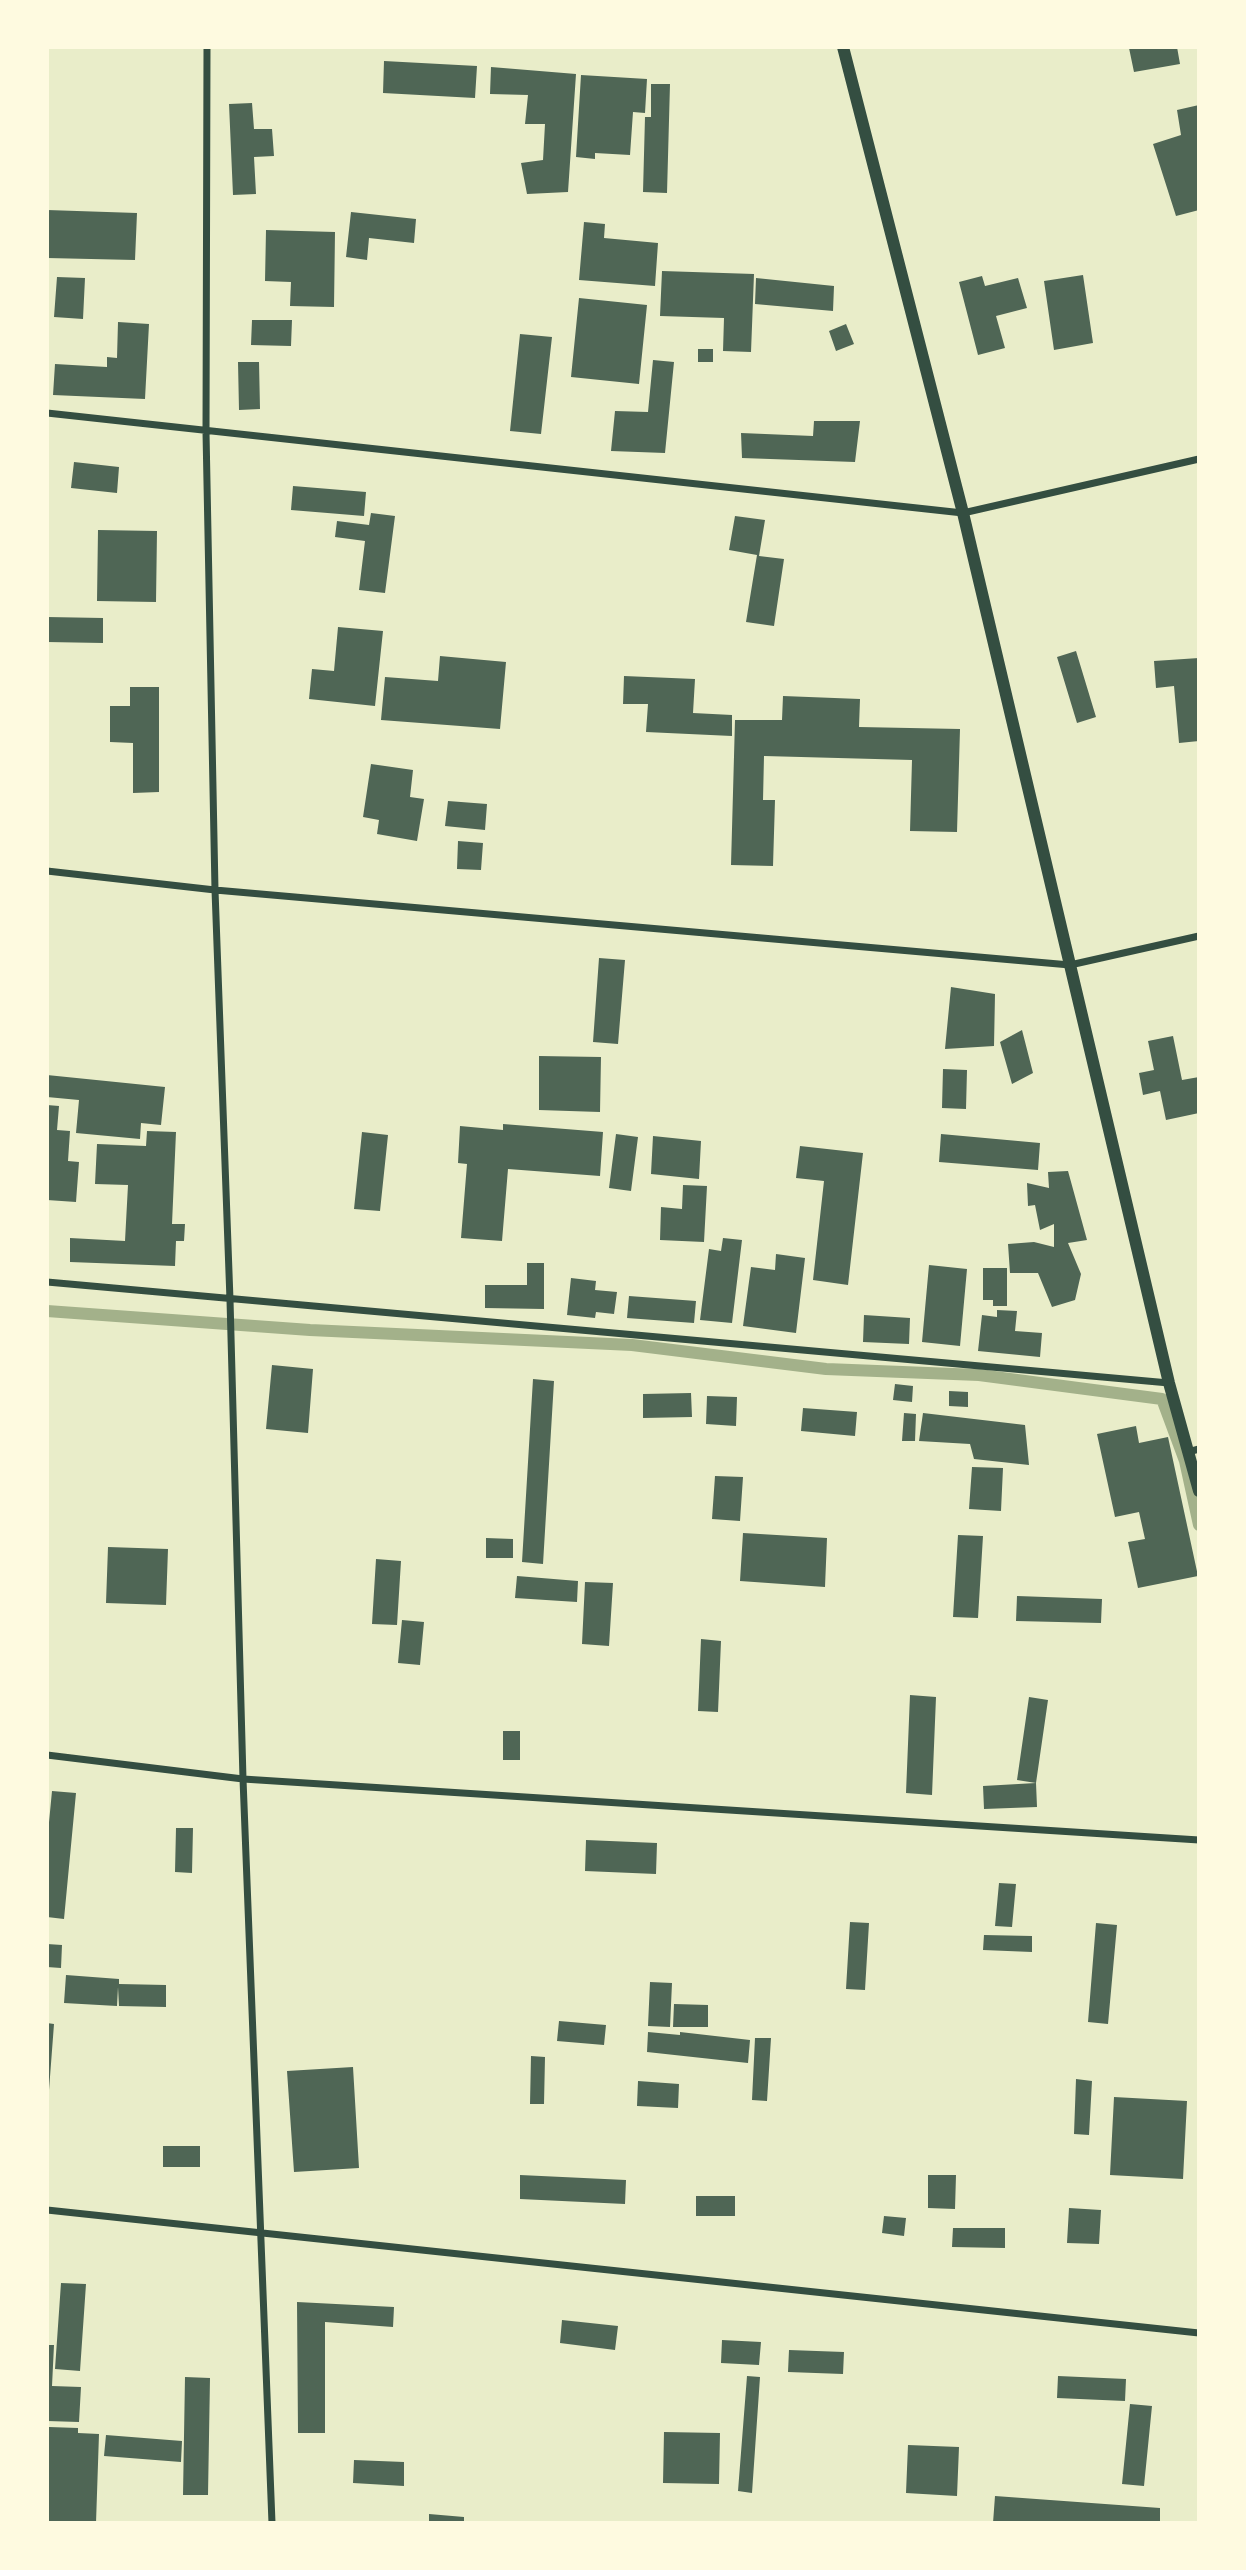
<!DOCTYPE html>
<html>
<head>
<meta charset="utf-8">
<style>
  body { margin:0 }
  #map { position:relative; width:1246px; height:2570px; overflow:hidden; background:#e9edc9; font-family:"Source Sans 3",sans-serif }
  canvas { display:block }
  .frame { position:absolute; inset:0; border:49px solid #fefae0; pointer-events:none }
</style>
</head>
<body>
<div id="map">
<canvas width="1246" height="2570"></canvas>
<div class="frame"></div>
</div>
<script>
const ctx = document.querySelector('canvas').getContext('2d');
ctx.lineJoin = 'round';
const poly = rows => new Path2D(rows.map(r => 'M' + r).join(''));
function trace(path, color, width, dash) { ctx.strokeStyle = color; ctx.lineWidth = width; ctx.lineCap = dash ? 'butt' : 'round'; ctx.setLineDash(dash || []); ctx.stroke(path); }
function fill(path, color) { ctx.fillStyle = color; ctx.fill(path, 'evenodd'); }
trace(poly([
  [47,1311,310,1330,632,1345,826,1369,979,1375,1162,1399,1185,1461,1199,1525]
]), '#a3b18a', 12);
fill(poly([
  [1177,47,1180,64,1134,72,1129,48],
  [384,61,477,66,475,98,383,93],
  [491,67,576,74,568,192,527,194,521,163,543,160,545,124,525,124,528,95,490,94],
  [581,75,647,79,645,113,633,112,630,155,595,153,595,159,576,157],
  [651,84,670,84,667,193,643,192,645,117,651,117],
  [252,103,254,129,272,129,274,156,254,157,256,194,233,195,229,104],
  [1199,105,1199,210,1176,216,1153,144,1181,135,1177,110],
  [47,210,137,213,135,260,47,258],
  [351,212,416,219,414,243,369,238,367,260,346,257],
  [584,222,605,224,604,238,658,243,655,286,579,280],
  [266,230,335,232,334,307,290,306,291,282,265,281],
  [662,271,754,274,751,352,723,351,724,318,660,316],
  [1083,275,1093,343,1054,350,1044,281],
  [982,276,985,286,1018,278,1027,308,996,316,1005,348,978,355,959,282],
  [57,277,85,278,83,319,54,317],
  [756,278,834,286,833,311,755,304],
  [579,298,647,305,639,384,571,377],
  [252,320,292,320,291,346,251,345],
  [118,322,149,324,145,399,53,395,55,364,107,367,107,357,117,358],
  [846,324,854,344,836,351,829,331],
  [520,334,552,337,541,434,510,431],
  [698,349,713,349,713,362,698,362],
  [653,360,674,362,665,453,611,451,615,411,648,412],
  [238,362,259,362,260,409,239,410],
  [814,421,860,421,855,462,742,458,741,433,813,436],
  [74,462,119,467,117,493,71,488],
  [293,486,366,492,364,516,291,510],
  [371,513,395,516,385,593,359,590,365,541,335,537,337,521,369,525],
  [735,516,765,520,759,556,784,559,774,626,746,622,757,555,729,550],
  [98,530,157,531,156,602,97,601],
  [47,617,103,618,103,643,47,642],
  [338,627,383,631,375,706,309,699,312,669,334,671],
  [1076,651,1096,717,1077,723,1057,657],
  [440,656,506,662,500,729,381,720,385,677,438,681],
  [1199,658,1199,741,1179,743,1174,686,1156,688,1154,661],
  [624,676,695,679,693,713,732,715,732,736,646,732,648,704,623,704],
  [130,687,159,687,159,792,133,793,133,743,110,742,110,706,130,706],
  [783,696,860,699,859,727,960,729,957,832,910,831,912,760,764,756,763,800,775,800,773,866,731,865,735,720,782,720],
  [371,764,413,770,410,797,424,799,417,841,377,834,379,820,363,817],
  [448,801,487,804,485,830,445,826],
  [458,841,483,843,481,870,457,869],
  [599,958,625,960,618,1044,593,1042],
  [951,987,995,994,994,1046,945,1049],
  [1022,1030,1033,1073,1012,1084,1000,1042],
  [1173,1036,1182,1080,1199,1077,1199,1113,1166,1120,1160,1091,1143,1095,1139,1073,1154,1070,1148,1041],
  [539,1056,601,1057,600,1112,539,1110],
  [943,1069,967,1070,966,1109,942,1108],
  [47,1075,165,1087,161,1125,141,1123,140,1139,76,1133,79,1100,47,1097],
  [47,1105,59,1106,57,1130,70,1131,68,1161,79,1162,76,1202,47,1200],
  [503,1124,603,1132,600,1176,508,1169,502,1241,461,1238,467,1164,458,1163,460,1126,503,1130],
  [147,1131,176,1132,172,1224,185,1224,184,1241,176,1241,175,1266,70,1262,70,1238,125,1241,128,1185,95,1184,97,1144,146,1146],
  [362,1132,388,1135,380,1211,354,1209],
  [616,1134,638,1137,631,1191,609,1188],
  [941,1134,1040,1143,1038,1170,939,1162],
  [653,1136,701,1141,699,1179,651,1174],
  [800,1146,863,1153,848,1285,813,1280,824,1181,796,1178],
  [1068,1171,1087,1240,1068,1243,1081,1274,1075,1300,1052,1307,1038,1273,1010,1273,1008,1244,1034,1242,1054,1247,1054,1224,1040,1230,1035,1205,1028,1206,1027,1183,1049,1188,1048,1172],
  [683,1185,707,1186,704,1242,660,1240,661,1207,682,1209],
  [723,1238,742,1240,732,1323,700,1320,709,1249,721,1251],
  [776,1254,805,1258,796,1333,743,1326,751,1267,775,1270],
  [527,1263,544,1263,544,1309,485,1308,485,1285,527,1285],
  [929,1265,967,1269,960,1346,922,1342],
  [983,1268,1007,1268,1007,1306,993,1306,993,1300,983,1300],
  [571,1278,596,1281,595,1290,617,1292,614,1314,596,1312,595,1318,567,1315],
  [629,1296,696,1301,694,1323,627,1318],
  [997,1310,1017,1311,1015,1331,1042,1333,1040,1357,978,1351,982,1315,997,1317],
  [864,1315,910,1318,909,1344,863,1342],
  [272,1365,313,1369,308,1433,266,1429],
  [533,1379,554,1381,543,1564,522,1562],
  [895,1384,913,1386,912,1402,893,1400],
  [949,1391,968,1392,968,1407,949,1406],
  [691,1393,692,1417,643,1418,643,1394],
  [707,1396,737,1397,736,1426,706,1424],
  [803,1408,857,1412,855,1436,801,1431],
  [904,1413,916,1414,915,1441,902,1441],
  [923,1413,1025,1425,1029,1465,974,1459,970,1444,919,1441],
  [1136,1426,1139,1443,1168,1437,1198,1576,1138,1588,1128,1542,1145,1539,1139,1512,1115,1517,1097,1434],
  [972,1467,1003,1468,1001,1511,969,1509],
  [715,1476,743,1477,740,1521,712,1519],
  [743,1533,827,1538,825,1587,740,1581],
  [958,1535,983,1536,978,1618,953,1617],
  [486,1538,513,1539,513,1558,486,1558],
  [108,1547,168,1549,166,1605,106,1603],
  [376,1559,401,1561,397,1625,372,1624],
  [517,1576,578,1581,577,1602,515,1598],
  [585,1582,613,1583,609,1646,582,1644],
  [1017,1596,1102,1599,1101,1623,1016,1621],
  [402,1620,424,1622,420,1665,398,1663],
  [701,1639,721,1641,718,1712,698,1711],
  [910,1695,936,1697,932,1795,906,1793],
  [1029,1697,1048,1700,1036,1783,1017,1780],
  [503,1731,520,1731,520,1760,503,1760],
  [1036,1783,1037,1807,984,1809,983,1786],
  [52,1791,76,1793,64,1919,47,1917,47,1843],
  [176,1828,193,1828,192,1873,175,1872],
  [586,1840,657,1843,656,1874,585,1871],
  [999,1883,1016,1884,1012,1927,995,1926],
  [850,1922,869,1923,865,1990,846,1989],
  [1096,1923,1117,1925,1108,2024,1088,2022],
  [984,1935,1032,1936,1032,1952,983,1950],
  [47,1944,62,1945,61,1968,47,1967],
  [66,1975,119,1979,119,1984,166,1985,166,2007,119,2006,118,1987,117,2006,64,2003],
  [650,1982,672,1983,670,2027,648,2026],
  [674,2004,708,2005,708,2027,673,2027],
  [559,2021,606,2025,604,2045,557,2041],
  [47,2023,54,2024,49,2090,47,2090],
  [648,2032,680,2035,680,2032,750,2040,748,2063,647,2052],
  [755,2038,771,2038,767,2101,752,2100],
  [531,2056,545,2057,544,2104,530,2104],
  [353,2067,359,2168,294,2172,287,2071],
  [1076,2079,1092,2081,1089,2135,1074,2134],
  [638,2081,679,2084,678,2108,637,2106],
  [1114,2097,1187,2101,1183,2179,1110,2175],
  [163,2146,200,2146,200,2167,163,2167],
  [520,2175,626,2180,625,2204,520,2199],
  [928,2175,956,2175,955,2209,928,2208],
  [696,2196,735,2196,735,2216,696,2216],
  [1069,2208,1101,2210,1099,2244,1067,2243],
  [884,2216,906,2218,904,2236,882,2233],
  [953,2228,1005,2228,1005,2248,952,2247],
  [61,2283,86,2284,80,2371,55,2369],
  [297,2302,394,2307,393,2327,325,2322,325,2433,298,2433],
  [562,2320,618,2326,615,2350,560,2343],
  [722,2340,761,2342,759,2365,721,2363],
  [47,2345,54,2345,52,2386,81,2387,79,2422,47,2421],
  [789,2350,844,2352,843,2374,788,2372],
  [747,2376,760,2377,752,2493,738,2491],
  [1058,2376,1126,2379,1125,2401,1057,2398],
  [185,2377,210,2378,208,2495,183,2495],
  [1130,2404,1152,2406,1144,2486,1122,2484],
  [49,2427,78,2428,78,2433,99,2434,96,2523,47,2523],
  [664,2432,720,2433,719,2484,663,2483],
  [106,2435,182,2441,181,2462,104,2456],
  [908,2445,959,2447,957,2496,906,2493],
  [354,2460,404,2462,404,2486,353,2483],
  [995,2496,1160,2508,1160,2523,993,2523],
  [429,2514,464,2517,464,2523,429,2523]
]), '#4f6655');
trace(poly([
  [207,47,206,432,215,890,230,1300,243,1779,272,2523],
  [47,413,963,513,1199,459],
  [47,871,215,890,1070,965,1199,936],
  [47,1282,1169,1383],
  [1188,1452,1199,1449],
  [47,1755,243,1779,1199,1840],
  [47,2210,1199,2333]
]), '#344e41', 7);
trace(poly([
  [843,47,963,513,1169,1383,1199,1491]
]), '#344e41', 12);
</script>
</body>
</html>
